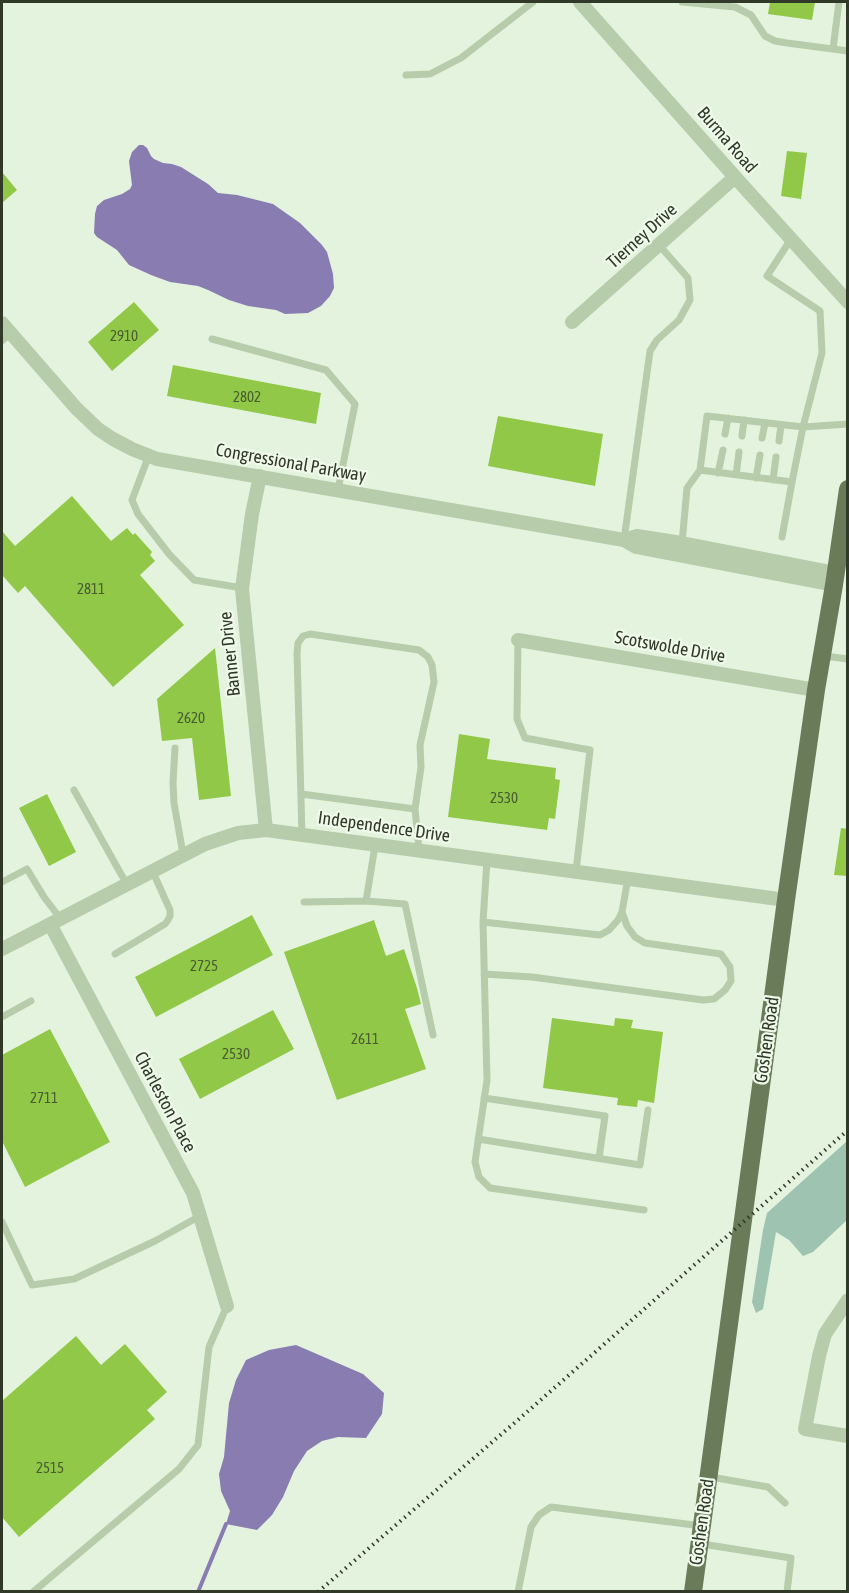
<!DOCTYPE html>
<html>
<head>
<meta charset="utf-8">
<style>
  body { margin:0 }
  #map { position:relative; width:849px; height:1593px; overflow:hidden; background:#e4f3de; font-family:"Asap Condensed",sans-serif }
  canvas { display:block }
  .frame { position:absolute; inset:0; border:3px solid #313929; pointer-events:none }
</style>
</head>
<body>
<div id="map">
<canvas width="849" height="1593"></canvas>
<div class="frame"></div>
</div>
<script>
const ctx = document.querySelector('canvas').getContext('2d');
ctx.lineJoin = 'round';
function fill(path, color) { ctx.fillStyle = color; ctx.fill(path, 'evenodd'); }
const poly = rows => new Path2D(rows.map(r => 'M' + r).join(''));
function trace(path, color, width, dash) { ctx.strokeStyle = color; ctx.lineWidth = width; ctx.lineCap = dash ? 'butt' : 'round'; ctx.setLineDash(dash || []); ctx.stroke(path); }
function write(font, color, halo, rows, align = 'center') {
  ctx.font = font + ' "Asap Condensed",sans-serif'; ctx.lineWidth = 4.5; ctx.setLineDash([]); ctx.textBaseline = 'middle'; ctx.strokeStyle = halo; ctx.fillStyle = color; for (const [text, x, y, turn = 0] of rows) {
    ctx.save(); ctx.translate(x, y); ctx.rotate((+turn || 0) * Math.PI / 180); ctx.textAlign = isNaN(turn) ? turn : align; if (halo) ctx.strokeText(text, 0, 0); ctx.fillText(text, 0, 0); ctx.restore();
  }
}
fill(poly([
  [847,1141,847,1220,813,1252,803,1256,789,1240,776,1232,763,1309,756,1313,752,1302,763,1230,767,1213]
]), '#9ec3b1');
fill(poly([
  [139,145,143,145,147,148,151,156,154,159,163,163,172,164,181,167,208,184,218,193,237,195,273,204,300,223,322,245,327,252,333,274,334,288,330,296,321,306,308,313,285,314,276,310,248,306,229,300,208,290,198,286,170,282,151,275,129,265,117,250,97,237,94,233,95,214,97,206,104,200,122,194,130,189,132,185,129,161,132,152],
  [296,1345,363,1374,384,1393,382,1414,366,1438,338,1437,322,1441,307,1451,294,1471,283,1497,272,1515,257,1530,226,1524,230,1511,221,1491,219,1474,224,1457,229,1403,236,1380,246,1360,269,1350]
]), '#887cb1');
trace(poly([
  [198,1592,226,1524]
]), '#887cb1', 4);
fill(poly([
  [770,2,815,2,812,20,768,14],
  [787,151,807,153,801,199,781,196],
  [2,172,17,190,2,203],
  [134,302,159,330,112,371,88,342],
  [173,365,321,393,316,424,167,396],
  [498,416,603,434,595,486,488,466],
  [72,496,111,541,127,528,133,535,135,533,152,552,150,555,155,561,140,575,184,625,113,687,25,586,18,593,2,575,2,531,15,546],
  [215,648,231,796,199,800,192,738,162,741,157,699],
  [459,734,490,739,487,759,556,768,555,779,560,780,555,819,549,818,547,830,448,817],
  [47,794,76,852,49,866,19,808],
  [841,828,848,829,848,876,834,875],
  [252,915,273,955,156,1017,135,977],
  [374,920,386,956,404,949,417,988,421,1004,405,1009,426,1069,337,1100,284,952],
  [273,1010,294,1049,200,1099,179,1059],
  [552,1018,614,1026,615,1018,625,1019,633,1020,631,1028,663,1032,654,1103,638,1100,637,1107,617,1105,618,1098,543,1088],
  [50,1029,110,1142,25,1187,2,1141,2,1055],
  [76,1336,101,1365,125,1344,167,1392,147,1410,155,1419,19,1537,2,1517,2,1401]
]), '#91c848');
trace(poly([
  [682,2,735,7,751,15,765,36,775,41,787,43,848,51],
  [833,49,839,2],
  [406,75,430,74,461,58,533,2],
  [212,339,326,370,355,404,338,490],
  [2,341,11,333],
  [725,434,728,418],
  [742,436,744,420],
  [762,438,765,423],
  [779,441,781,425],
  [149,455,132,500,138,514,169,554,194,580,242,588],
  [700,470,707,416,803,427,822,353,820,311,767,276,791,239],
  [718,473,723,450],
  [736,475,739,452],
  [756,478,760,455],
  [773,480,776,457],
  [782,537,792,482],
  [624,540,650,351,657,340,679,320,690,300,688,278,659,245],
  [682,543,687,488,700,470,792,482,803,427,848,424],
  [518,640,517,719,525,738,590,750,576,871],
  [824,656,848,659],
  [175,748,173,783,174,803,183,854],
  [74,790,126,883],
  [301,794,415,809],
  [302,835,297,653,298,643,303,636,310,634,419,650,428,657,432,665,434,682,420,745,421,767,415,809,419,850],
  [487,860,483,922,487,1080,475,1162,479,1177,490,1188,644,1210],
  [2,882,27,869,44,897,60,918],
  [366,901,405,904,433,1035],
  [304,902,366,901,375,846],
  [483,922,600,935,609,930,618,920,622,912],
  [115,954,165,924,168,920,170,916,170,910,152,870],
  [484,974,532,977,703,1000,714,999,725,990,731,981,730,967,721,954,645,943,635,937,627,926,622,912,628,878],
  [2,1017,31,1001],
  [484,1098,605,1116,599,1158],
  [478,1139,640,1165,648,1110],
  [2,1222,32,1285,74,1279,155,1241,200,1216],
  [711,1477,768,1487,785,1503],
  [702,1544,791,1558,787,1592],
  [33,1592,179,1469,198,1445,209,1347,227,1306],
  [518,1592,531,1527,539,1515,551,1507,702,1526]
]), '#b6ccaa', 7);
trace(poly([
  [580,2,735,177,848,302],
  [572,322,735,177],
  [2,323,76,408,98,429,113,439,132,449,157,459,624,540,636,547,834,585],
  [260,476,252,514,242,589,266,830],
  [624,540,637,536,682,543,836,573],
  [518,640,816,690],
  [50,924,193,1193,227,1306],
  [2,949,205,844,238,833,266,830,786,900],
  [848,1300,825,1334,819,1356,805,1429,848,1436]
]), '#b6ccaa', 14);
trace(poly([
  [693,1592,786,900,816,690,834,585,848,489]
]), '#6a7b5a', 18);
trace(poly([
  [318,1592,519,1419,848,1130]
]), '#313929', 4, [1.5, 4.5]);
write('15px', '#495d31', null, [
  ["2910",124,336],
  ["2802",247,397],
  ["2811",91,589],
  ["2620",191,718],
  ["2530",504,798],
  ["2725",204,966],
  ["2611",365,1039],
  ["2530",236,1054],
  ["2711",44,1098],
  ["2515",50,1468]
]);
write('18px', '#313929', '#effaeb', [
  ["Burma Road",727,140,49],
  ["Tierney Drive",642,236,-42],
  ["Congressional Parkway",291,463,10],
  ["Scotswolde Drive",670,647,10],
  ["Banner Drive",230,654,-96],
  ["Independence Drive",384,827,8],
  ["Goshen Road",767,1040,-82],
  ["Charleston Place",165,1102,62],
  ["Goshen Road",702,1522,-82]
]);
</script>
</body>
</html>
